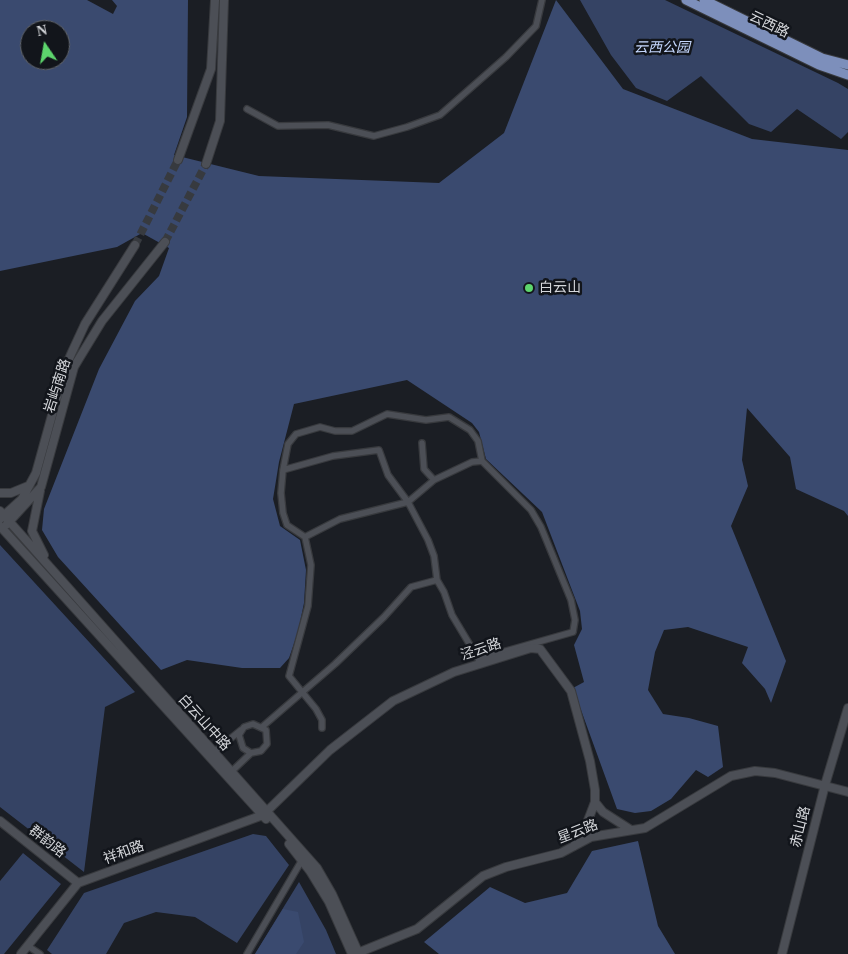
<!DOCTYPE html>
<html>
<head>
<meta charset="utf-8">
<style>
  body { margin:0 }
  #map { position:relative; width:848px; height:954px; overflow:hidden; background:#1b1e24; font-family:"Times New Roman",serif }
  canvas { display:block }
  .north { position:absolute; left:20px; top:20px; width:50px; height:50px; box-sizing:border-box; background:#12151b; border:1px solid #606368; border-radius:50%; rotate:348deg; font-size:14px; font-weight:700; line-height:20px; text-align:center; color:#d5d7db }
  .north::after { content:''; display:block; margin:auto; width:18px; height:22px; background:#5dd56d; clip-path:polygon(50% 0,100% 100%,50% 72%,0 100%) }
</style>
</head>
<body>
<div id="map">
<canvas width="848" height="954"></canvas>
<div class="north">N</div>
</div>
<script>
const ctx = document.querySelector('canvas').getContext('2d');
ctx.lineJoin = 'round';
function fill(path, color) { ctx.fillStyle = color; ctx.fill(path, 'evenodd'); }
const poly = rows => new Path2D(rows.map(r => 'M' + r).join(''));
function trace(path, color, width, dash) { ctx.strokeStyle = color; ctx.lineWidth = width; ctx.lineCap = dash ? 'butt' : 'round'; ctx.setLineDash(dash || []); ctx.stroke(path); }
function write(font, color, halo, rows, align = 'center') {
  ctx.font = font + ' "Times New Roman","Noto Sans SC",serif'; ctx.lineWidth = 5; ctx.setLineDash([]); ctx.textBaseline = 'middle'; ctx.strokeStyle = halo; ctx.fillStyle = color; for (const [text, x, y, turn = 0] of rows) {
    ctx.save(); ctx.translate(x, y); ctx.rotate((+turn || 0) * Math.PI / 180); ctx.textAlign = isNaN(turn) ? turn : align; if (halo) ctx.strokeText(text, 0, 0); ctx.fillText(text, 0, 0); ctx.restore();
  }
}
fill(poly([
  [580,0,665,0,838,83,848,89,848,132,841,139,797,109,771,132,749,124,701,76,667,101,636,88,611,55],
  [0,545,135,692,105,707,84,872,0,807],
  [253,834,266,836,289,865,237,943,195,917,156,912,124,923,106,954,52,954,47,950,84,893],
  [23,853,61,884,4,954,0,954,0,881],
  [299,882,326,930,336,954,255,954]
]), '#354364');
fill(poly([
  [0,0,87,0,113,14,117,6,112,0,188,0,187,117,174,155,259,176,439,183,504,133,556,0,623,89,752,139,848,150,848,516,844,511,796,489,790,457,747,408,742,460,748,486,731,526,786,661,771,703,765,689,742,663,748,647,688,627,664,630,655,652,648,690,663,714,689,718,718,726,723,767,708,777,696,770,671,799,651,811,635,813,617,809,573,688,584,682,574,645,582,629,580,611,542,512,486,459,479,432,472,423,407,380,294,404,279,462,273,499,280,526,300,540,306,570,304,603,298,632,289,658,280,668,242,668,187,660,161,670,58,557,42,530,44,509,99,369,135,301,159,276,169,248,142,233,117,247,0,271],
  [30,30,60,30,60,60,30,60],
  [638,841,658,926,675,954,439,954,424,942,490,887,525,903,567,893,592,851],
  [283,909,298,912,304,942,296,954,255,954]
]), '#3a4a6f');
trace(poly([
  [165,242,206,164],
  [135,245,178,160]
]), '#373a3f', 8, [8, 4]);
const street = poly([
  [247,109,278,126,328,125,374,136,407,127,440,115,506,57,536,26,542,0],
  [422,443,424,469,434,480],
  [283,470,333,456,379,450,388,475,408,502,428,540,434,556,437,580,444,592,452,615,479,660],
  [305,537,340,519,408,502,434,480,472,462,482,461],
  [262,727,335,664,384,617,411,587,437,580],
  [322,728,322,720,316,709,289,676,308,606,311,565,305,537,287,525,283,513,281,493,283,470,288,444,296,434,320,427,335,431,352,431,387,414,426,420,449,417,470,430,478,441,482,461,531,510,541,527,571,600,575,620,573,632,478,659],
  [214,752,241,730],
  [231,772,251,753,261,751,267,744,266,730,253,724,244,727,239,735,243,748,251,753],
  [28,946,40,954],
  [247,954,302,860]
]);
const secondary = poly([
  [178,160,211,69,215,0],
  [206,164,220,121,224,0],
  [40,491,32,531,44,555],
  [0,493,11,493,28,486],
  [0,511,317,868,332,894,359,954],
  [0,519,22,499,36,473,65,368,72,352,85,324,135,245],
  [7,524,41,487,74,367,80,357,102,321,165,242],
  [0,526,266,819],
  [595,802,603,812,631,830],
  [0,821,78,883],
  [289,844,310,871,329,902,352,954],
  [21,954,78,883,263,815,330,750,393,701,454,672,531,648,540,649,571,691,590,761,595,790,595,802,587,823,574,846],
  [355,954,417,929,483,876,506,867,561,853,591,837,645,828,731,776,755,771,775,773,848,792],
  [782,954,825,785,848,708]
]);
const primary = poly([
  [686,0,819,65,848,75],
  [704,0,822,58,848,65]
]);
trace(street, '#383a3e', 8);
trace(secondary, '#383a3e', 10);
trace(primary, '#383a3e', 11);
trace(street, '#4c4f56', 5.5);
trace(secondary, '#4c4f56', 8);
trace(primary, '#7d8fbb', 9);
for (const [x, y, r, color] of [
  [529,288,5,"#5dd56d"]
]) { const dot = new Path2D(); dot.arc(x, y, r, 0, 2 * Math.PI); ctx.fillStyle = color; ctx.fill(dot); trace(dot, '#12151b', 2); }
write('14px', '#d5d7db', '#12151b', [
  ["云西路",769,25,26],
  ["岩屿南路",58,386,-72],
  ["泾云路",481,650,-18],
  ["白云山中路",204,723,48],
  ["赤山路",801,827,-76],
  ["星云路",578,832,-21],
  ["群韵路",47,842,38],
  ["祥和路",124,853,-20]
]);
write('italic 14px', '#c5d7fd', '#12151b', [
  ["云西公园",662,48]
]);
write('14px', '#d5d7db', '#12151b', [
  ["白云山",539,288]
], 'left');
</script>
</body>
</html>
